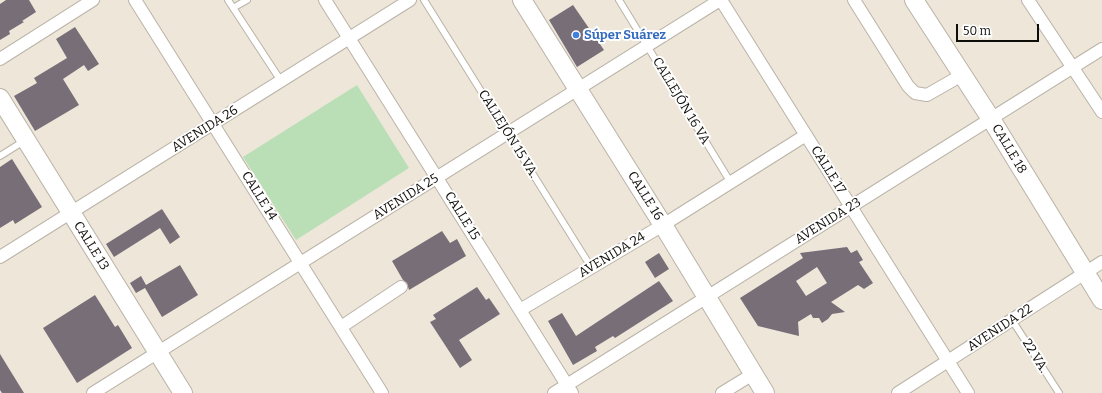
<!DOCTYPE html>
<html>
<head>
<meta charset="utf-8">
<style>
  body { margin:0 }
  #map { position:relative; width:1102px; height:393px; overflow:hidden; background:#ede6d9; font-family:Bitter,serif }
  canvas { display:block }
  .scale { position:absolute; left:956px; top:24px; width:83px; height:18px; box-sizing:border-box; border:2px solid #0f0d09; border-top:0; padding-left:5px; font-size:12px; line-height:14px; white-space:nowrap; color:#0f0d09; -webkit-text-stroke:3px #fff; paint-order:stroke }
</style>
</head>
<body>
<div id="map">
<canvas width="1102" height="393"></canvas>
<div class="scale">50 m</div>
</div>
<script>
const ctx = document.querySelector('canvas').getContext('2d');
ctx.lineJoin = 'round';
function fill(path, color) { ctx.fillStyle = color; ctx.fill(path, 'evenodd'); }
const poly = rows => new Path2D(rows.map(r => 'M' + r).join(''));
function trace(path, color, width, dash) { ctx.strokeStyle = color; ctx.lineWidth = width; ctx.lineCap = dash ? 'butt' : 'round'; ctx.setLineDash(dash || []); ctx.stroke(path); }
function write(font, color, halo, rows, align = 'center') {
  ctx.font = font + ' Bitter,serif'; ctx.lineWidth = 4; ctx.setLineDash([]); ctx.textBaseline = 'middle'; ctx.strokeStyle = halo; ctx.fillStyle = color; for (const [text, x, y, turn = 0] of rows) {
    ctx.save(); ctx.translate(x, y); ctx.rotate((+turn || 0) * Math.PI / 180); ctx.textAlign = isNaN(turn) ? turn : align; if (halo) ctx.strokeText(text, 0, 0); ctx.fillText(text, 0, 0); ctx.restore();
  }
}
fill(poly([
  [357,85,409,168,296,240,243,157]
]), '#badfb7');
fill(poly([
  [6,0,29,0,36,12,22,21,24,22,9,31,10,34,0,40,0,4],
  [573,5,604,50,577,67,549,20],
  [75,27,99,64,88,71,84,65,63,79,79,105,35,131,14,96,37,83,34,78,67,58,56,39],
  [12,159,42,207,15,224,13,220,0,228,0,167],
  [162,209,180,237,170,244,160,228,114,257,106,244],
  [442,231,450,243,457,239,466,256,409,290,407,283,403,280,392,261],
  [847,247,851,253,857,250,863,260,859,262,873,283,864,289,858,285,831,302,845,312,832,314,828,319,822,323,819,318,813,318,811,314,798,322,799,336,758,326,740,298,803,258,800,253],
  [817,267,827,283,806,296,796,281],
  [659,253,669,269,655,278,645,262],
  [180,265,198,295,162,317,145,288,136,293,130,283,141,276,146,285],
  [659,281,673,301,615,338,613,336,595,347,597,351,573,365,548,321,562,313,576,336],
  [477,287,486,300,489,298,500,314,459,340,472,360,460,368,430,322,436,319,433,315],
  [95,295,115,327,118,325,132,348,77,383,43,328],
  [0,354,24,393,2,393,0,390]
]), '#776e78');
const lane = poly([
  [228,0,281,81],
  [424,0,591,267],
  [619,0,731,183],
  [233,8,247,0],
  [0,156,24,141],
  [1012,320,1059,393]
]);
const street = poly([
  [135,0,382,393],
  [325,0,572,393],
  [721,0,968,393],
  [854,0,908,86,915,93,927,95,962,75],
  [1028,0,1102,112],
  [0,59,93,0],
  [0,257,410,0],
  [520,310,663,225,806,135],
  [341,327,401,287],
  [93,393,720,0],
  [554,393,1102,49],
  [722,393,753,374],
  [898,393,1102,262]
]);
const secondary = poly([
  [522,0,663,225,765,393],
  [914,0,991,119,1102,300],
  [0,98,183,393]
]);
trace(lane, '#bab3a7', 8);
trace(street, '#bab3a7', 14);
trace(secondary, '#bab3a7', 20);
trace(lane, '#fff', 6);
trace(street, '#fff', 12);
trace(secondary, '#fff', 18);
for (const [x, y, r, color] of [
  [576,35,4,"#3f7fe0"]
]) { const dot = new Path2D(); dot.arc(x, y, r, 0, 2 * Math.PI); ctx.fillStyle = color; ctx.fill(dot); trace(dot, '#fff', 1.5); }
write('bold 13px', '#366cbe', '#fff', [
  ["Súper Suárez",584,35]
], 'left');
write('13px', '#0f0d09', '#fff', [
  ["CALLEJÓN 16 VA",681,101,59],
  ["AVENIDA 26",205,129,-32],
  ["CALLEJÓN 15 VA.",508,134,58],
  ["CALLE 18",1009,149,59],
  ["CALLE 17",828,170,58],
  ["CALLE 14",259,196,58],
  ["CALLE 16",645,196,58],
  ["AVENIDA 25",406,197,-32],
  ["CALLE 15",462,216,58],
  ["AVENIDA 23",828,221,-32],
  ["CALLE 13",91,246,58],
  ["AVENIDA 24",612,255,-31],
  ["AVENIDA 22",1000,328,-33],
  ["22 VA.",1035,356,58]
]);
</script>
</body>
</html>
